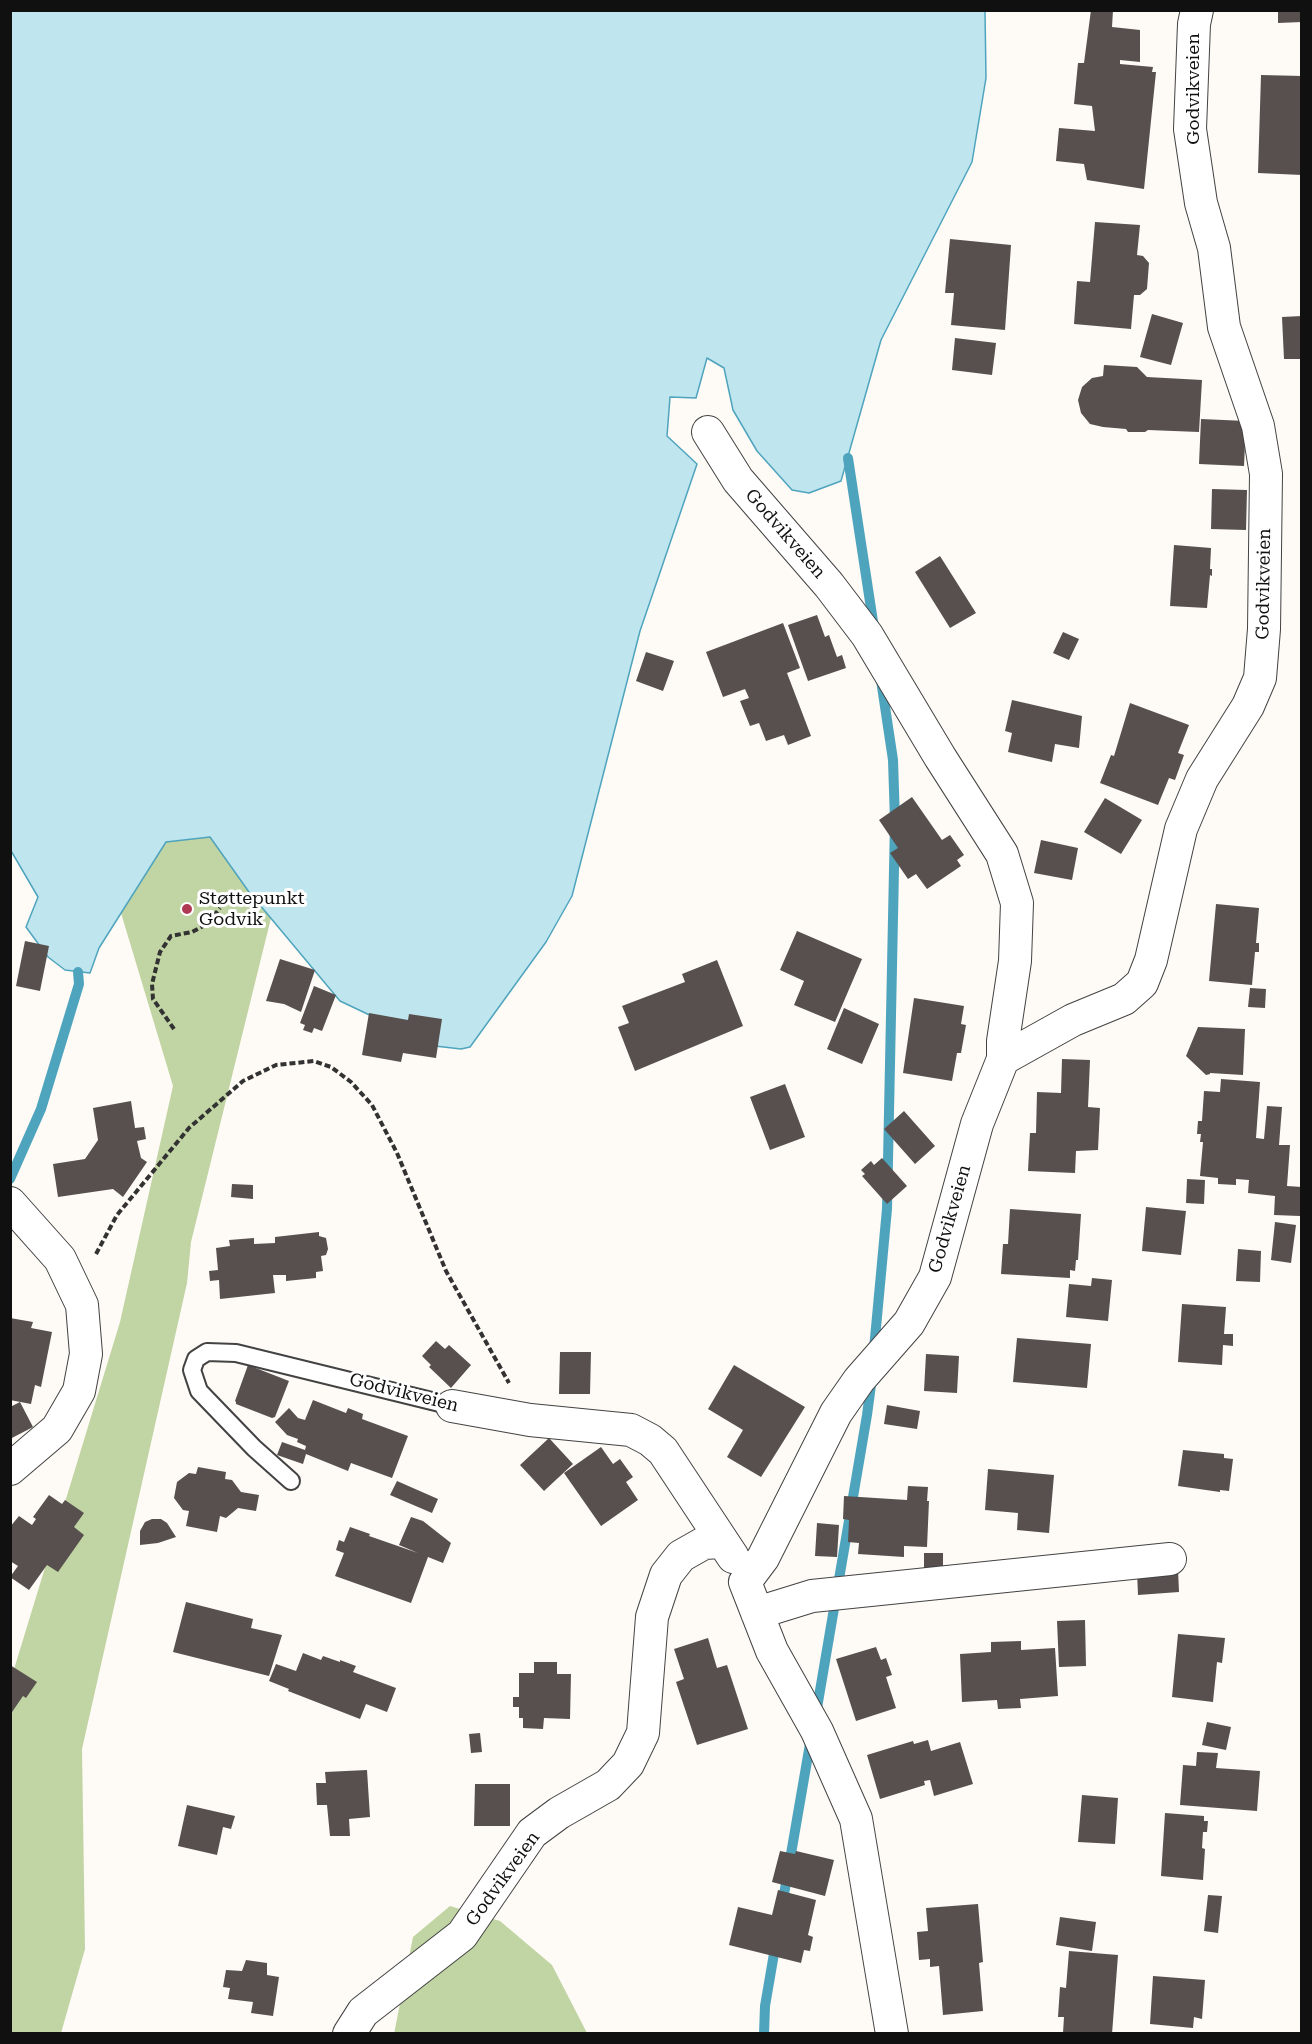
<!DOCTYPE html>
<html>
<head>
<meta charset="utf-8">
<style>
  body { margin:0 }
  #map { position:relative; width:1312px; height:2044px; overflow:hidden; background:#fefaf5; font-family:"Roboto Serif",serif }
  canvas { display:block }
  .frame { position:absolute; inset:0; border:12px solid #101010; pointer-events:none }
</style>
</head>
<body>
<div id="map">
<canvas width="1312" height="2044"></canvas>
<div class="frame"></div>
</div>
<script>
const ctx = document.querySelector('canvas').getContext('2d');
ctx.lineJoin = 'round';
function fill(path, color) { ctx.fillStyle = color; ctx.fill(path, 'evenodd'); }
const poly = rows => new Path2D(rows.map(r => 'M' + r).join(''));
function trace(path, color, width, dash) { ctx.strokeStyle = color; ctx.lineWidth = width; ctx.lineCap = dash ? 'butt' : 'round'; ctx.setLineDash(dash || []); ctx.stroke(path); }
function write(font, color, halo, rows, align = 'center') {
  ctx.font = font + ' "Roboto Serif",serif'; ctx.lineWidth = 6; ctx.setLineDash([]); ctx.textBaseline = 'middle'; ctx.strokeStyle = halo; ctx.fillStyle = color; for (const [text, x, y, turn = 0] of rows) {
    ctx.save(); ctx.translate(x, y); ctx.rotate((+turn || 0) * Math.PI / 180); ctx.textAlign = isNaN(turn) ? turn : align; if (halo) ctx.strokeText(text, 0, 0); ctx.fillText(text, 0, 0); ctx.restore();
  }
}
fill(poly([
  [210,837,271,918,191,1242,187,1283,82,1749,85,1949,61,2033,11,2034,11,1679,120,1322,173,1086,121,913,166,842],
  [450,1906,500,1921,552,1965,587,2033,394,2034,413,1937]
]), '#c1d4a3');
const water = poly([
  [10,11,985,11,986,78,972,162,881,340,841,481,809,493,792,490,757,451,733,410,724,368,707,358,696,398,670,397,667,436,697,464,640,631,572,896,546,942,470,1047,461,1049,435,1046,340,1001,249,892,210,837,166,842,99,948,90,973,65,970,48,957,26,927,38,897,10,849,10,11]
]);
fill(water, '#bfe5ef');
trace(water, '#4fa4bd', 1.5);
trace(poly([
  [848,458,874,628],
  [10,1179,41,1109,79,984,78,972],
  [874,1349,887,1209,895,821,893,760,881,680],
  [816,1714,867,1415,872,1377],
  [782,1906,811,1738],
  [764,2034,765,2006,776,1942]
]), '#4fa4bd', 10);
fill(poly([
  [1091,10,1113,10,1112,27,1140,30,1140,62,1120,60,1120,64,1153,67,1152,72,1156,72,1144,189,1087,180,1084,164,1056,161,1059,128,1095,131,1092,106,1074,104,1078,63,1084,63],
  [1278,10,1302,10,1302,22,1278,23],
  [1261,75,1302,76,1302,175,1258,173],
  [1095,222,1140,225,1137,255,1143,256,1149,263,1147,289,1140,295,1134,295,1131,329,1074,324,1077,281,1090,282],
  [950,239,1011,245,1005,330,951,325,954,293,945,293],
  [1152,314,1183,323,1171,365,1140,357],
  [1302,316,1302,359,1284,359,1282,317],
  [955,338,996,343,992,375,952,370],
  [1104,365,1137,367,1147,377,1202,380,1199,432,1148,430,1145,432,1128,432,1126,429,1103,427,1090,424,1081,413,1078,400,1082,387,1092,378,1103,376],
  [1201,419,1246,421,1244,466,1199,464],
  [1212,489,1247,490,1246,530,1211,529],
  [1174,545,1211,548,1210,569,1212,569,1212,576,1210,575,1207,608,1170,606],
  [940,556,976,613,950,628,915,572],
  [817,615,825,637,829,635,837,657,842,655,846,668,808,681,788,625],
  [783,623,800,668,787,673,811,736,788,745,784,735,766,741,759,723,750,726,740,701,749,698,745,689,723,697,706,652],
  [1063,632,1079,639,1069,660,1053,653],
  [646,652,674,661,663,691,636,681],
  [1012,700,1082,716,1079,748,1055,744,1052,762,1008,752,1012,733,1005,731],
  [1130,703,1189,725,1178,753,1184,755,1175,780,1169,778,1158,805,1100,783,1111,755,1114,756],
  [912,797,942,840,950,835,964,855,957,860,961,866,927,889,916,874,908,879,890,853,898,848,879,820],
  [1105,798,1142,820,1121,854,1084,832],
  [1041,840,1078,848,1072,880,1034,873],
  [1216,904,1259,908,1256,943,1259,943,1259,952,1255,952,1252,985,1209,981],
  [797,931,862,959,835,1022,794,1005,804,981,780,970],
  [25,941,49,946,40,991,16,986],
  [280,959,315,970,301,1012,284,1004,266,1001],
  [717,960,743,1026,635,1071,618,1027,629,1023,622,1006,685,982,682,974],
  [314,986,336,995,322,1031,314,1028,312,1033,303,1030,305,1025,300,1023],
  [1250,988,1266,989,1265,1008,1248,1007],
  [914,998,964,1006,961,1024,966,1025,961,1053,957,1053,952,1081,903,1073],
  [844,1008,879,1024,862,1064,827,1049],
  [369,1013,408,1020,409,1014,442,1019,436,1058,403,1053,401,1062,362,1055],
  [1198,1027,1245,1029,1243,1075,1210,1073,1210,1074,1206,1075,1186,1056],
  [1062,1059,1090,1060,1088,1107,1100,1108,1098,1150,1076,1151,1075,1173,1028,1171,1030,1133,1036,1133,1037,1092,1061,1093],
  [1221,1079,1260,1082,1256,1138,1264,1139,1267,1106,1282,1107,1279,1145,1290,1145,1287,1186,1302,1187,1300,1216,1274,1215,1275,1196,1248,1193,1249,1180,1236,1179,1236,1185,1218,1184,1218,1178,1200,1176,1203,1142,1200,1142,1201,1134,1197,1134,1198,1121,1202,1121,1204,1091,1220,1092],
  [785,1084,805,1137,770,1150,750,1097],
  [131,1101,135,1128,144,1127,146,1139,137,1141,141,1158,147,1162,123,1197,113,1189,58,1197,53,1164,85,1159,98,1140,93,1108],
  [904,1111,935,1146,915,1164,884,1129],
  [882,1158,907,1186,887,1204,862,1176,865,1174,861,1170,871,1161,874,1165],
  [1187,1179,1205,1180,1204,1204,1186,1203],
  [232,1184,253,1185,253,1199,231,1197],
  [1146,1207,1186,1211,1181,1255,1142,1251],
  [1010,1209,1081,1214,1078,1260,1076,1260,1075,1271,1070,1270,1070,1278,1001,1274,1003,1244,1008,1244],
  [1275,1222,1296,1225,1291,1263,1271,1260],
  [319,1232,319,1236,326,1238,328,1249,326,1255,321,1256,323,1271,316,1272,316,1278,286,1281,286,1275,273,1275,275,1293,220,1299,219,1280,210,1281,209,1271,218,1270,216,1248,230,1246,229,1240,254,1238,254,1244,275,1243,275,1237],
  [1238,1249,1261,1251,1260,1282,1236,1281],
  [1092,1278,1112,1280,1108,1321,1066,1317,1069,1284,1091,1286],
  [1182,1304,1226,1307,1224,1334,1233,1334,1233,1346,1223,1345,1222,1365,1178,1362],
  [10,1318,33,1322,31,1328,52,1332,41,1387,35,1385,31,1404,10,1400],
  [1017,1338,1091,1344,1087,1388,1013,1382],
  [436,1341,445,1349,449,1345,471,1365,451,1388,429,1367,431,1365,422,1356],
  [560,1352,591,1352,590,1394,559,1394],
  [926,1354,959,1356,957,1393,924,1391],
  [248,1365,289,1381,275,1417,272,1418,236,1404,236,1402,235,1401],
  [734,1365,805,1407,761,1477,727,1457,743,1430,708,1409],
  [313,1400,346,1413,348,1408,363,1414,362,1419,408,1436,392,1478,351,1463,348,1471,306,1454,303,1464,277,1455,282,1442,305,1450,306,1446,297,1442,298,1439,287,1435,275,1422,289,1408,298,1418,305,1420],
  [20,1402,33,1427,10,1439,10,1407],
  [887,1405,920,1411,917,1429,884,1424],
  [549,1438,573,1464,544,1491,520,1465],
  [601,1447,613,1464,620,1459,633,1477,626,1482,638,1500,601,1526,564,1473],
  [1183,1450,1224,1454,1224,1458,1233,1459,1229,1491,1220,1490,1220,1492,1178,1486],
  [198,1467,226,1472,225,1479,232,1480,241,1492,259,1495,256,1511,238,1508,226,1518,220,1516,217,1532,186,1526,189,1511,183,1510,174,1498,177,1482,189,1473,196,1474],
  [988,1469,1054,1475,1049,1533,1017,1530,1018,1513,985,1510],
  [397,1481,438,1499,432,1513,390,1495],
  [908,1486,928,1487,927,1501,929,1501,927,1547,904,1546,904,1557,858,1554,859,1543,848,1542,849,1520,843,1519,844,1496,907,1500],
  [49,1495,62,1504,65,1500,84,1513,74,1527,84,1535,58,1572,47,1565,29,1590,10,1577,18,1566,10,1561,10,1527,19,1516,32,1525,36,1519,33,1517],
  [411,1517,423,1521,451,1543,443,1563,428,1557,411,1603,335,1576,344,1553,336,1550,339,1540,344,1542,350,1527,370,1534,369,1536,418,1553,399,1545],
  [152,1519,161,1519,167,1523,176,1537,158,1543,140,1545,140,1531,145,1522],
  [817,1523,839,1525,837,1557,815,1556],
  [924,1553,943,1553,943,1571,924,1571],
  [1178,1569,1179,1592,1138,1595,1137,1571],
  [186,1602,253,1619,251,1628,282,1635,269,1676,173,1652],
  [1085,1620,1086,1666,1059,1667,1057,1621],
  [1178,1634,1225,1638,1222,1663,1217,1662,1213,1702,1172,1697],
  [708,1638,717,1668,727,1665,748,1729,697,1745,676,1682,684,1679,674,1649],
  [1021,1641,1021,1650,1055,1648,1058,1696,1020,1699,1021,1708,998,1709,997,1700,962,1702,960,1654,991,1652,991,1642],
  [876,1647,881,1660,886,1658,892,1675,886,1677,896,1708,856,1721,836,1659],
  [303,1653,321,1660,323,1656,340,1662,340,1660,356,1666,353,1672,396,1688,387,1712,366,1704,360,1719,288,1691,289,1689,269,1681,276,1664,296,1671],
  [534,1662,557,1662,557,1674,571,1674,570,1719,544,1718,543,1729,523,1728,523,1718,519,1718,519,1707,513,1707,513,1697,519,1697,519,1673,534,1673],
  [10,1665,37,1682,26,1698,23,1696,10,1715],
  [1207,1722,1231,1727,1226,1750,1202,1745],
  [480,1733,482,1752,471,1753,469,1734],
  [928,1740,931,1751,960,1742,973,1784,934,1796,930,1780,924,1781,925,1785,880,1799,867,1755,913,1741,914,1744],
  [1197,1752,1218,1753,1216,1768,1260,1771,1257,1811,1180,1805,1183,1765,1196,1766],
  [367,1770,370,1817,349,1819,350,1836,330,1836,327,1805,317,1805,316,1783,326,1783,325,1772],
  [475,1784,510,1784,510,1826,474,1826],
  [1082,1795,1118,1798,1115,1844,1078,1842],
  [187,1805,235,1816,231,1829,223,1827,217,1855,178,1846],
  [1165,1813,1204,1816,1204,1821,1208,1821,1207,1832,1203,1832,1202,1848,1205,1849,1203,1880,1161,1876],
  [780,1851,795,1854,796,1851,834,1860,825,1896,772,1882],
  [778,1890,816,1900,808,1935,813,1937,810,1951,804,1950,801,1963,729,1945,738,1907,772,1915],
  [1208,1895,1222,1896,1218,1933,1204,1931],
  [978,1904,983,1962,979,1963,983,2011,943,2015,939,1966,930,1967,930,1959,919,1960,917,1932,928,1931,926,1908],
  [1060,1917,1096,1922,1092,1951,1056,1945],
  [1069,1951,1118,1955,1112,2034,1063,2033,1064,2017,1058,2017,1060,1987,1066,1988],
  [246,1960,267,1963,267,1975,279,1977,273,2016,251,2013,253,2002,228,1999,230,1988,223,1987,226,1970,242,1971],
  [1153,1976,1205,1980,1202,2019,1194,2017,1193,2028,1150,2024]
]), '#57504e');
const lane = poly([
  [291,1481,254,1448,199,1391,192,1370,196,1359,207,1352,236,1353,452,1406]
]);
const street = poly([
  [708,432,738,480,829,585,867,635,940,757,1002,854,1017,903,1015,961,1003,1041,1003,1059,977,1124,935,1277,909,1323,859,1380,836,1413,763,1558,745,1582,772,1651,817,1731,856,1819,892,2034],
  [1003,1059,1073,1020,1124,999,1142,983,1151,960,1181,829,1202,779,1248,706,1260,678,1264,629,1266,474,1258,426,1224,327,1214,248,1201,203,1190,129,1194,24,1197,10],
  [10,1203,60,1259,82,1305,86,1354,79,1391,57,1429,10,1469],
  [452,1406,530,1420,631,1430,650,1440,663,1451,733,1557],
  [757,1613,812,1596,1170,1559],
  [349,2034,363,2012,462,1935,532,1833,559,1813,608,1785,628,1764,643,1733,652,1617,666,1575,681,1556,704,1543,722,1542]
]);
trace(lane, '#434343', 20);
trace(street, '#434343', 34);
trace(poly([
  [174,1029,153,999,152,984,160,952,171,936,192,932,207,924,220,908],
  [96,1254,117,1215,189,1128,243,1081,276,1065,314,1061,331,1067,351,1082,372,1105,397,1153,446,1271,509,1383]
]), '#323232', 4, [6, 3]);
trace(lane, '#fff', 16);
trace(street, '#fff', 32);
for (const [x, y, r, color] of [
  [187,909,6,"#af3953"]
]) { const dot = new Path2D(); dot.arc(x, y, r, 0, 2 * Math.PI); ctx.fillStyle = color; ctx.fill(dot); trace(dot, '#fff', 2); }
write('18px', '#101010', '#fff', [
  ["Godvikveien",1194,89,-90],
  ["Godvikveien",785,534,49],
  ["Godvikveien",1264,584,-89],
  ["Godvikveien",950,1219,-74],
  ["Godvikveien",404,1393,14],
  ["Godvikveien",503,1879,-54]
]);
write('18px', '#101010', '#fff', [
  ["Støttepunkt",199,899],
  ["Godvik",199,920]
], 'left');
</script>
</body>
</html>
